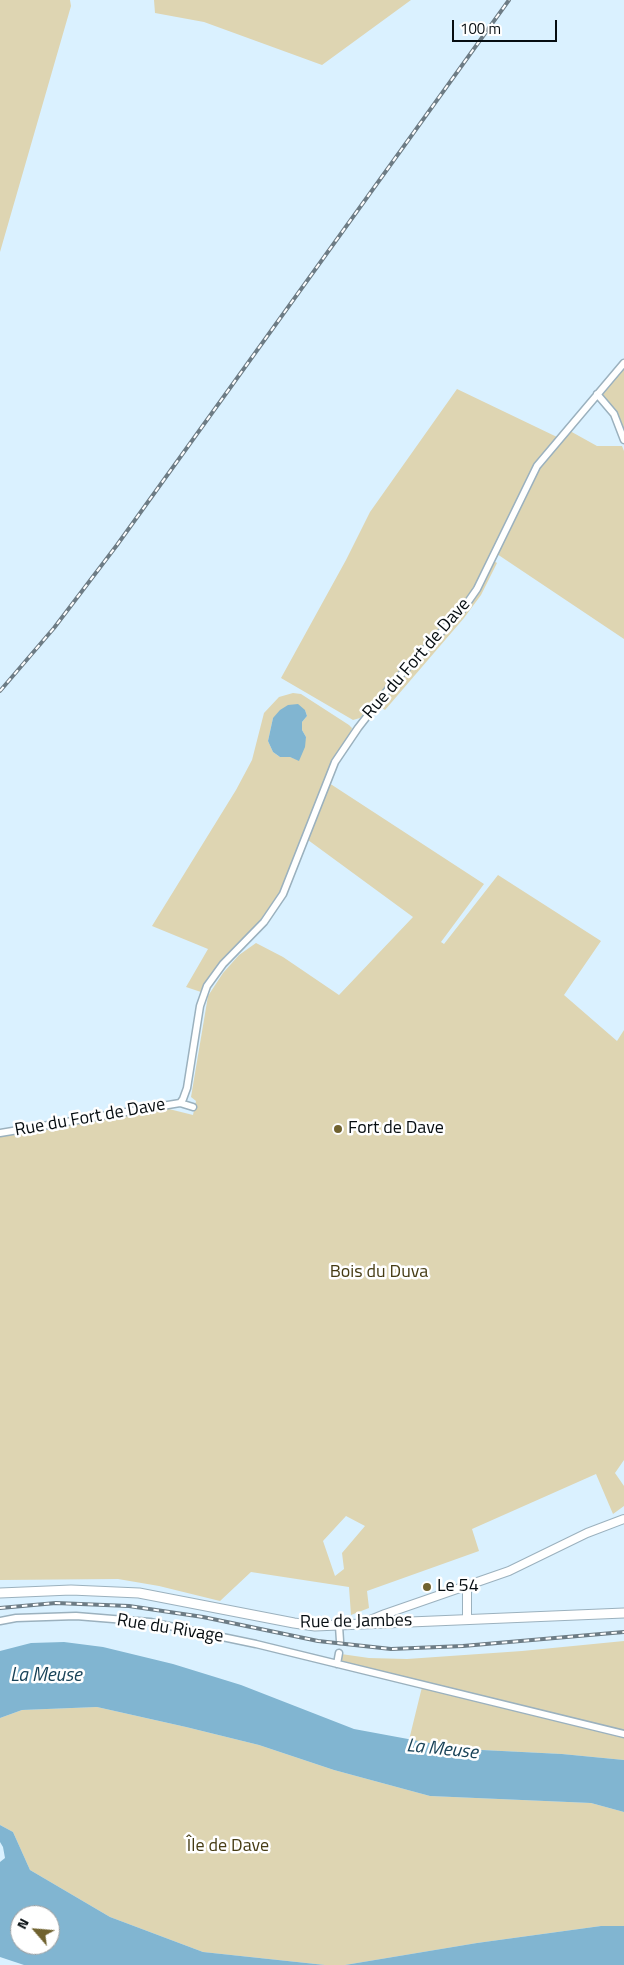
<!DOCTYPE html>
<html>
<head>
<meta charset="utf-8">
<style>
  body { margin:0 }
  #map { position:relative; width:624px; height:1965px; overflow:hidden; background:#daf1ff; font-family:"Titillium Web",sans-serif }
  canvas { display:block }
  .north { position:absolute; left:10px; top:1905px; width:50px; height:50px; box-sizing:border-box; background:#fff; border:1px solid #9b9ea0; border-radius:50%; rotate:297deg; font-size:14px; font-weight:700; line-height:20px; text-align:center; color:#060d11 }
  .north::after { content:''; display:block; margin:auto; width:18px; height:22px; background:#70622f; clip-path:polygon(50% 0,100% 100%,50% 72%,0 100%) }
  .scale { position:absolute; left:452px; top:20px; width:105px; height:22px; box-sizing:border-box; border:2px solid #060d11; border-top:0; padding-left:6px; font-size:15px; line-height:18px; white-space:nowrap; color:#060d11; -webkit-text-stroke:4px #fff; paint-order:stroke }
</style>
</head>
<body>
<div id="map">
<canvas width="624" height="1965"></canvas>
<div class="north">N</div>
<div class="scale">100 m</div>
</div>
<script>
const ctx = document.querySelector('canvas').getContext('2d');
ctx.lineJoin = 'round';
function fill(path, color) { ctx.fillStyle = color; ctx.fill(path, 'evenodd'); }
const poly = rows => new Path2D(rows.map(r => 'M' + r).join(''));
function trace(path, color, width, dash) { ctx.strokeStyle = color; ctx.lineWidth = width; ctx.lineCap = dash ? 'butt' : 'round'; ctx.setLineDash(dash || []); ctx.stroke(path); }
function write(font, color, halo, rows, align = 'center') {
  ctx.font = font + ' "Titillium Web",sans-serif'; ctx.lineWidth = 5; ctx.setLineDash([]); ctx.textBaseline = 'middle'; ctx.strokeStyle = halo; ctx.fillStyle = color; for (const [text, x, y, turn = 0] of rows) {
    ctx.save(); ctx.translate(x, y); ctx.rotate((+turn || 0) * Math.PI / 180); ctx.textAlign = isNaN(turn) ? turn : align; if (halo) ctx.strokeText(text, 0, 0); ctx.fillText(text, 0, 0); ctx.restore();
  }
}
fill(poly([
  [0,0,70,0,71,6,0,252],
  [154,0,411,0,322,65,204,22,155,13],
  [624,363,624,440,616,418,597,394],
  [457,389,557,437,534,464,475,585,463,604,390,683,360,718,353,720,281,678,346,560,370,512],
  [570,431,597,446,622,446,624,451,624,639,497,554,539,467],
  [494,561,497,563,481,595,464,618,385,710,378,705,466,611,478,592],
  [293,693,301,694,349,725,352,728,351,731,328,771,280,892,256,926,220,963,210,976,201,992,186,987,208,949,152,926,236,790,252,760,264,713,279,697],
  [305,710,307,716,302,722,302,730,306,737,299,760,290,757,280,757,273,752,268,741,273,718],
  [329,783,484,884,441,942,444,944,498,875,601,941,564,995,617,1041,624,1030,624,1460,615,1473,624,1486,624,1506,613,1514,596,1474,472,1529,479,1551,367,1591,369,1608,351,1615,349,1587,251,1572,220,1601,159,1586,118,1579,0,1580,0,1136,161,1107,193,1115,196,1101,191,1097,208,996,223,973,239,955,256,943,283,957,339,995,413,917,308,840],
  [346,1516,365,1526,342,1553,344,1569,335,1576,323,1541],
  [624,1641,624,1731,340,1661,341,1654,369,1658,407,1659,522,1651],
  [422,1687,624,1738,624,1760,562,1754,462,1749,409,1740],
  [97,1707,186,1727,259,1745,334,1770,430,1796,591,1803,624,1812,624,1926,601,1926,477,1943,345,1965,325,1965,203,1952,110,1917,30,1870,13,1832,0,1825,0,1718,22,1710]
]), '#ded5b2');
fill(poly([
  [298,704,305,710,307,716,302,722,302,730,306,737,305,747,299,761,290,757,280,757,273,752,268,741,273,718,280,710,288,705],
  [64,1642,103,1647,173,1664,241,1685,354,1729,462,1749,562,1754,624,1760,624,1812,591,1803,430,1796,334,1770,259,1745,186,1727,97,1707,22,1710,0,1718,0,1651,31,1643],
  [0,1825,13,1832,30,1870,110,1917,203,1952,325,1965,24,1965,0,1957,0,1862,5,1858,3,1847,0,1842],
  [20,1915,50,1915,50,1945,20,1945],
  [601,1926,624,1926,624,1965,345,1965,477,1943]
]), '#81b5d1');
const minor = poly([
  [597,394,614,414,624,440],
  [180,1103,193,1107],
  [0,1133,180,1103,183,1099,187,1088,200,1006,207,986,223,964,264,922,283,894,335,762,358,728,393,683,463,609,477,589,537,466,624,363],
  [0,1621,16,1618,76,1616,150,1622,256,1644,624,1734],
  [339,1626,340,1641],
  [337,1664,339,1653]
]);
const tertiary = poly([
  [467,1587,467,1619],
  [363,1623,385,1614,509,1571,587,1533,624,1519]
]);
const secondary = poly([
  [0,1593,71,1590,139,1593,294,1623,315,1626,624,1613]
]);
trace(minor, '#9bb1be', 9);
trace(tertiary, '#9bb1be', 10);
trace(secondary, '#9bb1be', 11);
trace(minor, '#fff', 6);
trace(tertiary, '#fff', 8);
trace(secondary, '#fff', 9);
const rail = poly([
  [0,691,54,628,117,545,509,0],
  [0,1608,56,1603,129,1606,203,1617,318,1641,391,1649,463,1646,624,1632]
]);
trace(rail, '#6d7c85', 4);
trace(rail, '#fff', 2, [5.5]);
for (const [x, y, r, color] of [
  [338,1129,5,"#70622f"],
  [427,1587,5,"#70622f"]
]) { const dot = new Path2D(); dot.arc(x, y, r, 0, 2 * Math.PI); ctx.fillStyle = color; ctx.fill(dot); trace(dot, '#fff', 2); }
write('18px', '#060d11', '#fff', [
  ["Rue du Fort de Dave",417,659,-49],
  ["Rue du Fort de Dave",90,1118,-10],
  ["Rue de Jambes",356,1622,-1],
  ["Rue du Rivage",170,1629,9]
]);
write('18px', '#060d11', '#fff', [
  ["Fort de Dave",348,1129],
  ["Le 54",437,1587]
], 'left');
write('18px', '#463c14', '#fff', [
  ["Bois du Duva",379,1273],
  ["Île de Dave",228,1847]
]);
write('italic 19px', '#194358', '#fff', [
  ["La Meuse",46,1676],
  ["La Meuse",442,1750,6]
]);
</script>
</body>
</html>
